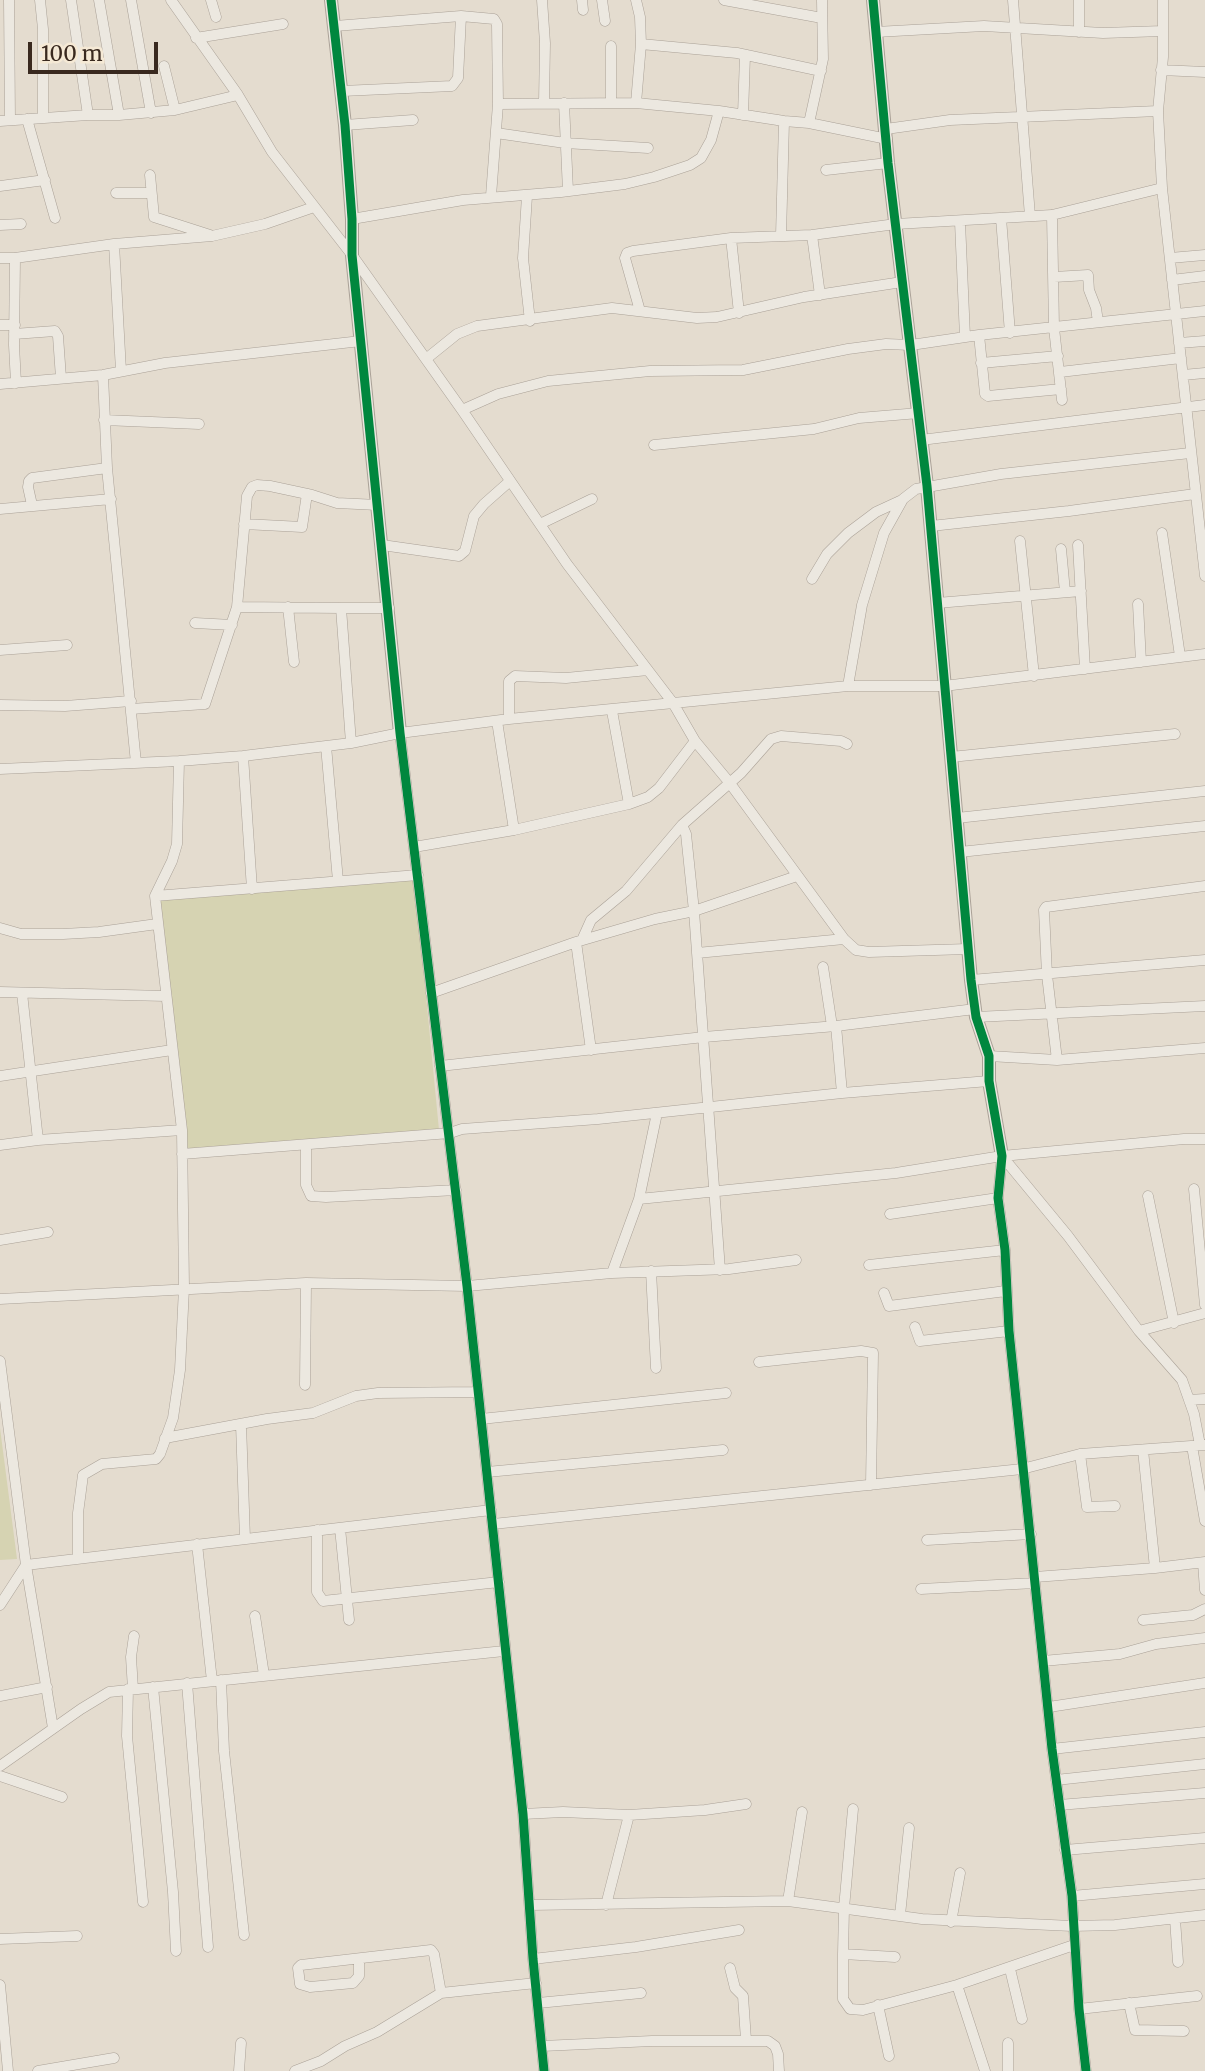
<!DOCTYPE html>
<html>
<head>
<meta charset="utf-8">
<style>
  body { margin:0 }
  #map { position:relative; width:1205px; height:2071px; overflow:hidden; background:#e4dccf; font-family:Merriweather,serif }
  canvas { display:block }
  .scale { position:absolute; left:28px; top:42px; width:130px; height:32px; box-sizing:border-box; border:4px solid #39291f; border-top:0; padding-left:9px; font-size:21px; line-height:24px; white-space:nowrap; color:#39291f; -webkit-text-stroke:5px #f5e9d5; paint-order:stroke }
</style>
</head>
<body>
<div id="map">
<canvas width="1205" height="2071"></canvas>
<div class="scale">100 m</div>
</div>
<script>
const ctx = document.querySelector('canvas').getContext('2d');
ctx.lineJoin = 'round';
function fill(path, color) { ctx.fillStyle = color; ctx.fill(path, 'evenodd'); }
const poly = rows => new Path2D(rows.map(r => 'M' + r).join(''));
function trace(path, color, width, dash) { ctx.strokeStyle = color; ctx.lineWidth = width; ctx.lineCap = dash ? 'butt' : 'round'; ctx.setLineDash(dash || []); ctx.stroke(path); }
fill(poly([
  [414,872,439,1130,181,1149,158,895],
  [0,1428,17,1559,0,1560]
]), '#d6d3b2');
const minor = poly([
  [9,0,10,119],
  [40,0,43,29,43,117],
  [71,0,88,115],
  [99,0,119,115],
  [131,0,151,113],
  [171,0,238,95,272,152,352,255,462,410,567,564,673,703,695,741,729,782,844,939,856,950,869,952,968,949],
  [211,0,216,17],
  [542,0,545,43,544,103],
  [582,0,583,10],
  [602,0,605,21],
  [636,0,640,17,641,44,636,103],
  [724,0,822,18],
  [1013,0,1030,216],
  [1079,0,1079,32],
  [1163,0,1163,57,1158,111,1162,188,1205,576],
  [335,26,461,16,494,19,497,24,498,104,491,196],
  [876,32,984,26,1103,33,1163,31],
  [196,38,283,24],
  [641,44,737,53,821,71],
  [164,66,175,110],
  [1161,70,1205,72],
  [342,91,452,86,458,78,461,16],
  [611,102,611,46],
  [564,103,568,191],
  [498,104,636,103,719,111,784,121,809,123,887,139],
  [743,115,745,55],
  [27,119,55,218],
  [0,121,88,115,119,115,175,110,238,95],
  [809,123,823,59,822,0],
  [345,125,413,120],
  [886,129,950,120,1158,111],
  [496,133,565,143,648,148],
  [826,170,888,163],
  [150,175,154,217,210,235],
  [0,186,45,180],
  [116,193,151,193],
  [527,196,523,258,530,321],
  [1052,215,1054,328,1062,400],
  [1001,218,1010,333],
  [352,219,463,200,561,192,625,184,654,177,690,165,701,158,711,140,719,111],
  [960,222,965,337],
  [0,225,21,224],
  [812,235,820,295],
  [781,236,784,121],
  [731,238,739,313],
  [114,244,121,371],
  [0,258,15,258,114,244,212,236,265,224,314,207],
  [15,258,14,345,16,383],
  [1170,258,1205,255],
  [1054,277,1088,275,1089,290,1096,308,1098,322],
  [1172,280,1205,276],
  [640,311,625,258,627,253,633,251,731,238,812,235,896,224,1052,215,1162,188],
  [0,325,15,325],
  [14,334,55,331,58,336,61,378],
  [979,335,985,394,988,396,1061,389],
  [1179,343,1205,341],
  [426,359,457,334,477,326,612,308,697,318,717,317,804,297,902,282],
  [981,363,1058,356],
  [1060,372,1181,358],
  [103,375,107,468,136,763],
  [1183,375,1205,373],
  [0,384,103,375,165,363,361,341],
  [462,410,498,394,548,381,650,371,743,370,848,349,886,344,911,345,979,335,1205,311],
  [104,420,199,424],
  [921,440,1205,405],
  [654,445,814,429,859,418,919,413],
  [32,505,28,487,29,481,32,478,107,468],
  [0,509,111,499],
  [244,524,302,527,307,494],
  [540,524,592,499],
  [931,526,1069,511,1195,494],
  [1162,533,1180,656],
  [1020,541,1034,676],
  [382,545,459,556,465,551,474,516,484,504,510,481],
  [1078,545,1085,669],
  [1061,549,1065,592],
  [812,579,827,554,848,533,876,512,902,500],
  [937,603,1081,591],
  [1138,604,1141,662],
  [237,607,341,608],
  [288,607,294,662],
  [195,623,232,625],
  [0,650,67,645],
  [848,686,862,605,884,533,903,499,916,489,1001,474,1190,453],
  [0,705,65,706,131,701],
  [131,709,205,704,237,607,247,496,252,487,257,485,270,486,312,495,337,503,378,505],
  [612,711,629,804],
  [509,719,509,681,515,676,566,678,648,670],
  [497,721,514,830],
  [400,733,467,1286,523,1814,533,1959,544,2071],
  [351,743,341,608,389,608],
  [326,746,338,881],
  [243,756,252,889],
  [951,757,1175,734],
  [0,769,179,761,243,756,351,743,400,733,509,719,848,686,944,686,1205,654],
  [957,818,1205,791],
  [682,825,686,834,694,911,720,1270],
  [414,847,514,830,629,804,648,797,659,788,695,741],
  [960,852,1205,826],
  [155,896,418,875],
  [0,928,21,934,63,934,99,932,157,924],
  [582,940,591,920,626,891,682,825,741,773,771,739,781,736,841,741,847,744],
  [576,942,591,1050],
  [697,953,844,939],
  [823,967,832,1026],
  [971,980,1205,960],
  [0,992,166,996],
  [22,993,38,1140],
  [431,993,576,942,655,919,694,911,797,876],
  [976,1017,1205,1006],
  [836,1026,842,1093],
  [989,1056,1057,1060,1205,1048],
  [1057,1060,1047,975,1044,910,1046,907,1205,886],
  [440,1066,704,1037,836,1026,975,1009],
  [0,1076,172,1050],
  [0,1145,38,1140,182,1130],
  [306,1146,306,1185,311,1196,326,1197,456,1190],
  [182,1154,450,1133,462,1129,598,1119,842,1093,989,1081],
  [1002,1156,998,1198,1005,1250,1009,1331,1052,1749,1072,1896,1079,2009,1086,2071],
  [1002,1156,1068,1236,1139,1331,1182,1380,1194,1414,1200,1445],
  [1194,1189,1205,1305],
  [1148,1196,1174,1323],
  [639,1199,896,1173,1002,1156,1184,1139,1205,1139],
  [890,1214,998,1198],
  [0,1240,48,1232],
  [869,1265,1005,1250],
  [651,1271,656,1368],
  [612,1273,729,1269,796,1260],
  [884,1293,889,1306,1006,1291],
  [0,1299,306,1283,467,1286,612,1273,639,1199,657,1113],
  [915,1327,920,1341,1009,1331],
  [1139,1331,1205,1313],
  [0,1361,26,1565,53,1728],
  [759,1362,861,1351,873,1353,871,1485],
  [305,1385,306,1283],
  [1189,1400,1205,1399],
  [481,1419,726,1393],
  [241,1424,245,1539],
  [165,1438,267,1419,313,1413,356,1396,378,1393,478,1392],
  [1192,1446,1205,1521],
  [1143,1450,1155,1568],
  [1080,1454,1087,1507,1115,1506],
  [487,1472,723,1450],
  [493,1524,1022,1469,1080,1454,1205,1445],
  [340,1528,349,1620],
  [317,1530,317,1592,323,1601,499,1582],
  [927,1540,1031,1534],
  [197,1544,212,1681],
  [78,1558,78,1513,83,1475,102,1464,156,1459,160,1454,173,1418,180,1370,184,1288,182,1130,155,896,172,861,177,844,179,761],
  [1203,1563,1205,1590],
  [1035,1577,1155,1568,1205,1562],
  [921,1589,1035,1583],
  [0,1605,26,1565,491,1510],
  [255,1616,264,1675],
  [1143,1620,1193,1615,1205,1609],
  [1043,1661,1120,1654,1156,1644,1205,1638],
  [221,1680,224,1751,244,1935],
  [187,1683,208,1947],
  [153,1687,173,1892,176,1951],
  [128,1689,127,1736,143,1902],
  [133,1689,131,1657,134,1636],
  [0,1696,47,1687],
  [1049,1707,1205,1683],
  [1052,1749,1205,1732],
  [0,1766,81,1709,109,1692,504,1651],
  [0,1776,62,1797],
  [1056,1780,1205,1764],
  [1059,1805,1205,1793],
  [853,1809,844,1908,843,1954,843,1999,850,2009,863,2010,957,1985,1074,1945],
  [523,1814,563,1812,629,1815,705,1810,746,1804],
  [1065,1850,1205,1838],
  [1072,1896,1205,1884],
  [788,1901,802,1812],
  [530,1905,788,1901,922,1919,1072,1926,1115,1925,1205,1915],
  [606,1905,629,1815],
  [900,1915,909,1828],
  [1175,1919,1178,1962],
  [951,1922,960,1873],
  [0,1939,77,1936],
  [843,1954,895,1957],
  [359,1959,359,1976,353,1983,310,1987,300,1984,298,1968,301,1965,431,1950,434,1954,441,1993],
  [533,1959,636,1947,739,1930],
  [730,1968,735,1988,743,1996,746,2040],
  [1010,1969,1022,2019],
  [0,1985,8,2071],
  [957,1985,985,2071],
  [538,2003,641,1993],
  [1129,2003,1135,2030,1184,2031],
  [878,2005,889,2056],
  [1079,2009,1197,1996],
  [1008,2043,1008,2071],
  [542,2046,652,2041,768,2041,775,2046,778,2054,779,2071],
  [38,2071,114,2058],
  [239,2071,241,2043],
  [295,2071,321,2061,345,2046,377,2032,441,1993,536,1983]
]);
const tertiary = poly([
  [331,0,345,125,352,219,352,255,400,733],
  [873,0,888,163,927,486,971,980,976,1017,989,1056,989,1081,1002,1156]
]);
trace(minor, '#aaa197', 11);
trace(tertiary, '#aaa197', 14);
trace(minor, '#ece8e0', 10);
trace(tertiary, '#ece8e0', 12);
trace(poly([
  [331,0,345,125,352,219,352,255,400,733,467,1286,523,1814,533,1959,544,2071],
  [873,0,888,163,927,486,971,980,976,1017,989,1056,989,1081,1002,1156,998,1198,1005,1250,1009,1331,1052,1749,1072,1896,1079,2009,1086,2071]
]), '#00873e', 9);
</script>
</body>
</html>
